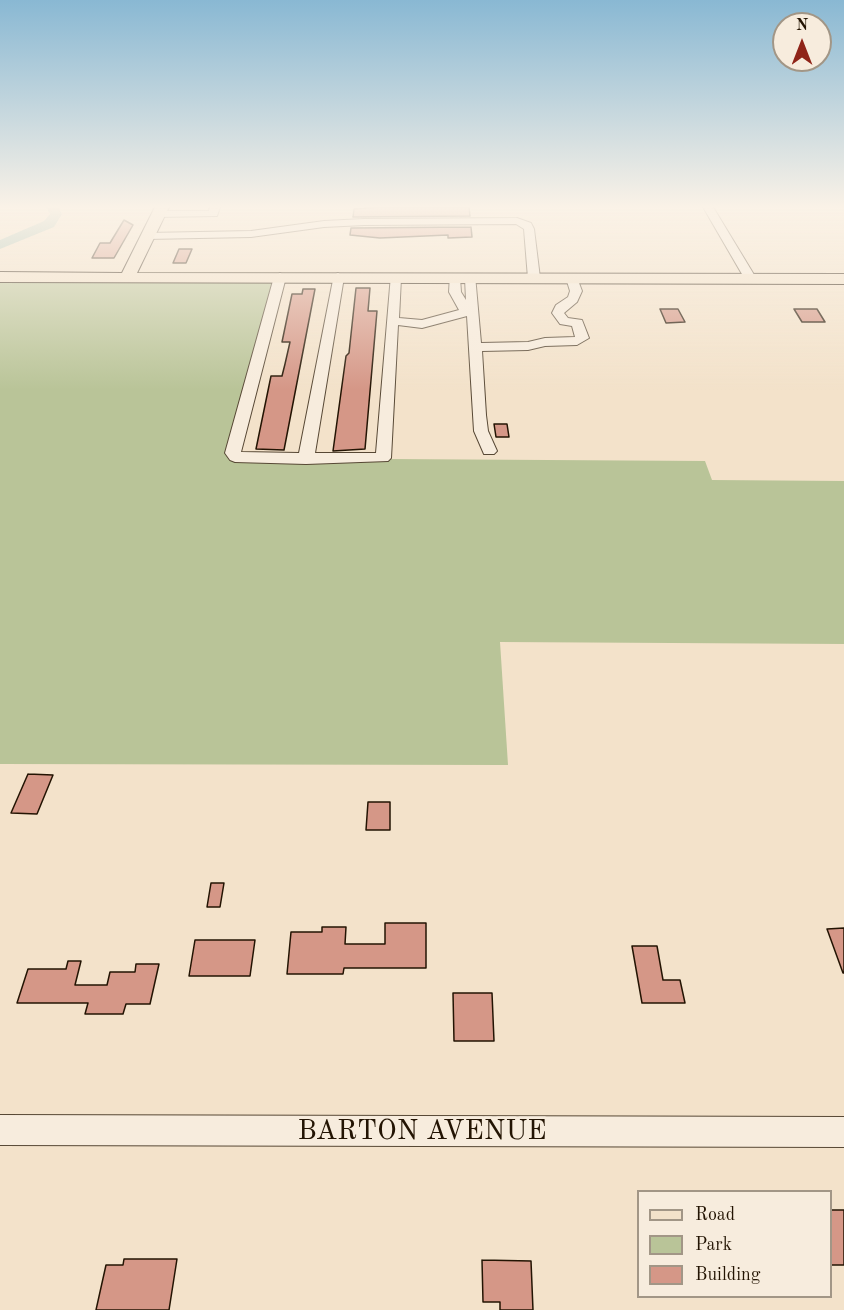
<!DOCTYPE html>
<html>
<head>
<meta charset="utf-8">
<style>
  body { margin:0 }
  #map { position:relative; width:844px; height:1310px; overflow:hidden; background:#f3e2ca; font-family:"Old Standard TT",serif }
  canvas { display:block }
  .legend { position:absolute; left:637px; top:1190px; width:195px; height:108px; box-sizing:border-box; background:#f7ecdd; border:2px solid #a29686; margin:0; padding:8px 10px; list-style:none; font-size:18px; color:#231403 }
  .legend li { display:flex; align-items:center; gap:12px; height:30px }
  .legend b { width:30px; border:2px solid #a29686 }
  .north { position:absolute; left:772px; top:12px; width:60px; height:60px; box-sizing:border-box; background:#f7ecdd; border:2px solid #a29686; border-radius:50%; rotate:0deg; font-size:16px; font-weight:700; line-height:24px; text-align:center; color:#231403 }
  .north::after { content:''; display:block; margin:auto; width:21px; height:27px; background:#8f2418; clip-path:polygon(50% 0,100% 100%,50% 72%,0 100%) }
</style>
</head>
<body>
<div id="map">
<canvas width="844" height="1310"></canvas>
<ul class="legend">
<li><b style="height:8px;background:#f3e2ca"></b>Road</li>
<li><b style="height:16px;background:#b9c498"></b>Park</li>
<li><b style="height:16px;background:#d59787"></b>Building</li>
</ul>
<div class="north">N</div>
</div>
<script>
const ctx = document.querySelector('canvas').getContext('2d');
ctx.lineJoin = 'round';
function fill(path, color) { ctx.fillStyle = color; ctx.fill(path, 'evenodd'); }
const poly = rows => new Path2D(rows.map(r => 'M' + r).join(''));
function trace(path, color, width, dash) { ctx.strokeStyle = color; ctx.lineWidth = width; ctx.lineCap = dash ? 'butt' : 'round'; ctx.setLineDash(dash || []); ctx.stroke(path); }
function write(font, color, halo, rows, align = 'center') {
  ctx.font = font + ' "Old Standard TT",serif'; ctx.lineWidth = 5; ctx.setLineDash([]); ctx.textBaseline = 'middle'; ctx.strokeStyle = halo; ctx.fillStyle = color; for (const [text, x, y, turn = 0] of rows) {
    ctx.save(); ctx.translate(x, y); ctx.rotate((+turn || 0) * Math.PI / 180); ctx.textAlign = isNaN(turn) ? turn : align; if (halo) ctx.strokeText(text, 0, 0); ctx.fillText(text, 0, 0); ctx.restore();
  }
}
fill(poly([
  [0,283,278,283,231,458,705,461,712,480,844,481,844,644,500,642,508,765,0,764]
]), '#b9c498');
fill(poly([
  [46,207,58,207,62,214,54,227,0,249,0,240,44,221,50,214,46,207]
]), '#9cbeb3');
const building = poly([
  [380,207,469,207,470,216,353,217,354,209,380,207],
  [124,220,133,225,114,258,92,258,100,243,110,243,124,220],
  [471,227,472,237,448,238,448,235,380,238,350,235,351,228,471,227],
  [179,249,192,249,186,263,173,263,179,249],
  [356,288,370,288,368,311,377,311,365,449,333,451,346,356,349,353,356,288],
  [303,289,315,289,284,450,256,449,271,376,282,376,285,364,290,342,282,342,292,294,302,294,303,289],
  [660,309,678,309,685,322,666,323,660,309],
  [794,309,817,309,825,322,802,322,794,309],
  [494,424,507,424,509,437,496,437,494,424],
  [28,774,53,775,37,814,11,813,28,774],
  [368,802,390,802,390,830,366,830,368,802],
  [211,883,224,883,220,907,207,907,211,883],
  [385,923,426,923,426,968,344,968,343,974,287,974,291,932,322,932,322,927,346,927,345,944,385,944,385,923],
  [844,928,844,973,843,973,827,929,844,928],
  [195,940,255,940,250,976,189,976,195,940],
  [632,946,657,946,663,980,680,980,685,1003,642,1003,632,946],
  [68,961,81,961,75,985,107,985,110,972,135,972,136,964,159,964,150,1004,126,1004,123,1014,85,1014,88,1003,17,1003,28,969,66,969,68,961],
  [453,993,492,993,494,1041,454,1041,453,993],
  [831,1210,844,1210,844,1265,831,1265,831,1210],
  [124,1259,177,1259,169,1310,96,1310,106,1265,123,1265,124,1259],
  [482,1260,531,1261,533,1310,500,1310,500,1302,483,1302,482,1260]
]);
fill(building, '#d59787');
trace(building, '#231403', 1.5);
const minor = poly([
  [210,207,220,207,217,216,158,217,153,214,158,211,209,211,210,207],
  [703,207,713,207,756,278,754,281,746,281,703,207],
  [517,218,531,223,534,229,540,278,538,281,530,281,528,278,524,229,516,224,364,225,324,227,251,237,147,239,142,236,147,233,251,231,324,221,364,219,517,218],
  [280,273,286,277,241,452,299,453,334,275,338,273,344,277,315,453,376,453,391,275,399,275,401,278,399,318,422,320,459,310,449,292,450,275,458,275,460,278,461,292,466,300,465,278,467,275,475,275,481,343,528,342,545,338,575,337,572,326,560,324,552,313,556,305,568,297,570,291,566,278,568,275,576,275,582,291,577,302,564,313,568,318,582,320,589,338,577,345,545,346,528,350,482,351,486,415,488,431,497,451,494,454,484,454,474,431,467,316,422,328,398,325,391,458,388,461,306,464,235,462,230,460,225,453,274,277,280,273],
  [0,1115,844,1117,844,1147,0,1145,0,1115]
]);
const major = poly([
  [155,207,169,207,137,273,844,274,844,284,0,282,0,272,122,273,155,207]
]);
trace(minor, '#574835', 2);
trace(major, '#231403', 2);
fill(minor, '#f7ecdd');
fill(major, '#f3e2ca');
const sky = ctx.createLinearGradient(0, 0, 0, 390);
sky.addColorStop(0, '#89b8d3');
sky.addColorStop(0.53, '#faf2e7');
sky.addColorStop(1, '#faf2e700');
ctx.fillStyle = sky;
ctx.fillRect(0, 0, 844, 390);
write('28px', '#231403', '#f7ecdd', [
  ["BARTON AVENUE",422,1132]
]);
</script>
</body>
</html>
